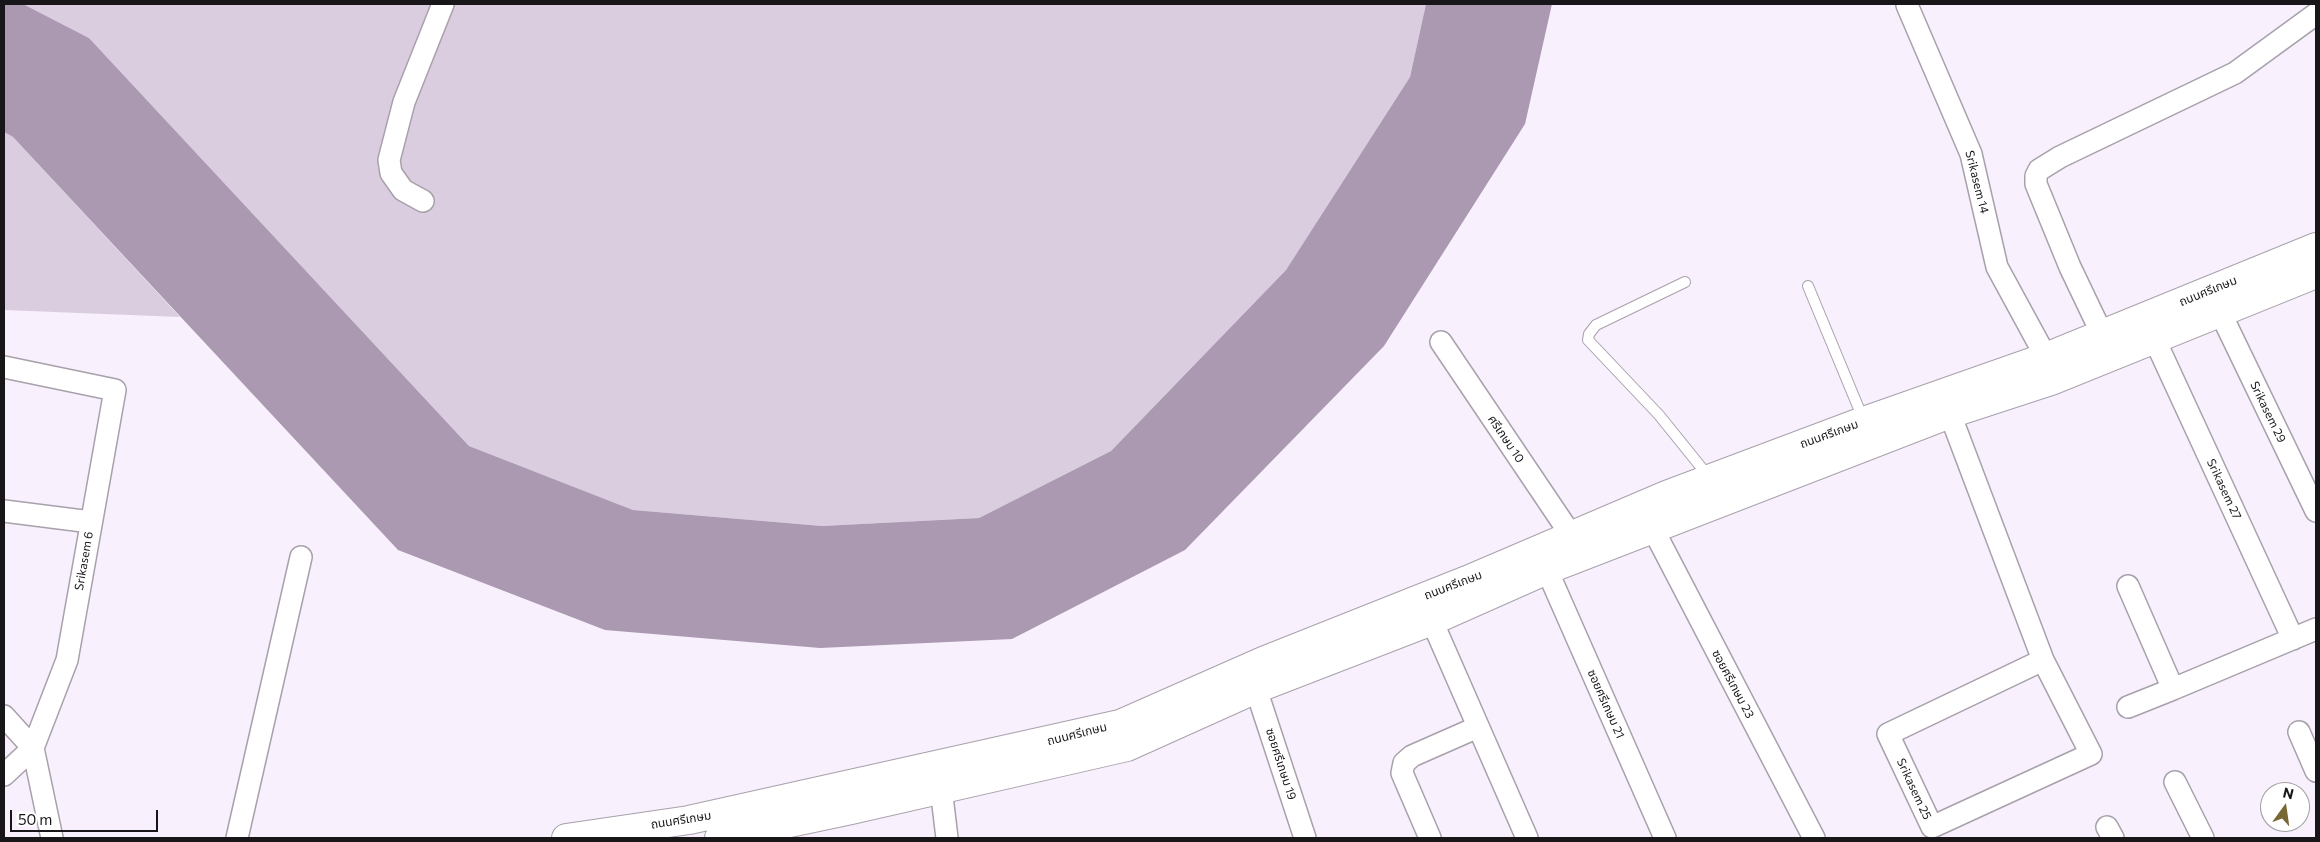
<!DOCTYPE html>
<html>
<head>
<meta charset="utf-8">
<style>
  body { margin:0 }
  #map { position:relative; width:2320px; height:842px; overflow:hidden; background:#f8f0fc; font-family:Commissioner,sans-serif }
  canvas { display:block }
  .frame { position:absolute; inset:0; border:5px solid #19161a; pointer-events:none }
  .north { position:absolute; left:2260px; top:782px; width:50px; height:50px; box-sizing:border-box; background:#fff; border:1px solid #a3a2a3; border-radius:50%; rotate:14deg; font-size:14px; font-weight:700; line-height:20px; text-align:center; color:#19161a }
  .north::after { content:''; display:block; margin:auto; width:18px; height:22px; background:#776835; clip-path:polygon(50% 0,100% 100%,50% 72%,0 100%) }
  .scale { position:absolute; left:10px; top:810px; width:148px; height:22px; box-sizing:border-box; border:2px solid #19161a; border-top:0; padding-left:6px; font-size:15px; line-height:18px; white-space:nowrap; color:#19161a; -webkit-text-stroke:4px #fff; paint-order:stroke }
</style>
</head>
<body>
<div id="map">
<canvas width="2320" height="842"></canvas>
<div class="frame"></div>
<div class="north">N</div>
<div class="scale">50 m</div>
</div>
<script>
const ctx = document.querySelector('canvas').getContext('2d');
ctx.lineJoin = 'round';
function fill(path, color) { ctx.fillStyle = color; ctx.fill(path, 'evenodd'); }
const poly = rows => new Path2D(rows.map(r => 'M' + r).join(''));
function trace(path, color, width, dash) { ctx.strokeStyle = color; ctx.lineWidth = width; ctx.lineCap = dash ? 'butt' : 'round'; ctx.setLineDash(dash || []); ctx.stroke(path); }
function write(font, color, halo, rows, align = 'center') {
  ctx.font = font + ' Commissioner,"Noto Sans Thai",sans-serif'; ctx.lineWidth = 5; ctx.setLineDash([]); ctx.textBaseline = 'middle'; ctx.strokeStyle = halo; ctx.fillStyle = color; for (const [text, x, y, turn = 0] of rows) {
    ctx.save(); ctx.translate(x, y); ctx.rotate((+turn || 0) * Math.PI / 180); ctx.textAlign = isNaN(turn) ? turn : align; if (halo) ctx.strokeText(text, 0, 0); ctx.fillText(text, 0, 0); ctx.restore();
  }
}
fill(poly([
  [23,4,1426,4,1410,77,1286,270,1111,451,979,518,822,526,633,510,469,446,89,38],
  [4,132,13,137,180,317,4,310]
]), '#dacde0');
fill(poly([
  [4,4,23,4,89,38,469,446,633,510,822,526,979,518,1111,451,1286,270,1410,77,1426,4,1552,4,1525,124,1384,346,1185,550,1012,639,820,648,605,630,398,550,13,137,4,132]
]), '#ab99b2');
const service = poly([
  [1685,282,1596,325,1589,334,1588,340,1659,415,1709,477],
  [1808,286,1864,421]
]);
const minor = poly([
  [1907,5,1971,154,1997,267,2046,357],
  [423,201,403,190,391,173,389,160,404,102,443,4],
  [2220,312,2316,511],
  [2102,334,2070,267,2036,184,2036,176,2039,170,2060,157,2235,73,2316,14],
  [2154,338,2293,639],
  [1441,342,1571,535],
  [4,367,115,390,67,660,33,748,52,838],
  [1950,414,2043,660,2091,754,1932,827,1888,734,2043,660],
  [4,511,91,522],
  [1653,529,1814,838],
  [1547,570,1665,838],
  [2128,586,2173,689,2316,629],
  [1432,621,1527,838],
  [1256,689,1305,838],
  [2128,707,2173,689],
  [4,716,33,748,4,775],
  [2299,732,2316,771],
  [2175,782,2203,838],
  [941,788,947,838],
  [2107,827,2113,838],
  [237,838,301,557],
  [1430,838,1402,773,1404,763,1412,756,1478,727]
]);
const secondary = poly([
  [566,838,689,820,1120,724,1263,661,1467,580,1666,495,1855,424,2046,357,2316,247],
  [719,838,851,810,1127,747,1256,689,1432,621,1547,570,1950,414,2051,381,2316,274]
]);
trace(service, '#a8a0ab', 12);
trace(minor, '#a8a0ab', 24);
trace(secondary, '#a8a0ab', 30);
trace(service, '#fff', 10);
trace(minor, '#fff', 21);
trace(secondary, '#fff', 28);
write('12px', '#19161a', '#fff', [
  ["Srikasem 14",1977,182,76],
  ["ถนนศรีเกษม",2208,291,-22],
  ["Srikasem 29",2268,412,64],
  ["ถนนศรีเกษม",1829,434,-20],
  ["ศรีเกษม 10",1506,439,56],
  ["Srikasem 27",2224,489,65],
  ["Srikasem 6",84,561,-80],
  ["ถนนศรีเกษม",1453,585,-21],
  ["ซอยศรีเกษม 23",1733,684,62],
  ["ซอยศรีเกษม 21",1606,704,66],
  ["ถนนศรีเกษม",1077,734,-14],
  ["ซอยศรีเกษม 19",1281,764,72],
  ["Srikasem 25",1914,789,65],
  ["ถนนศรีเกษม",681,820,-9]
]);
</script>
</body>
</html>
